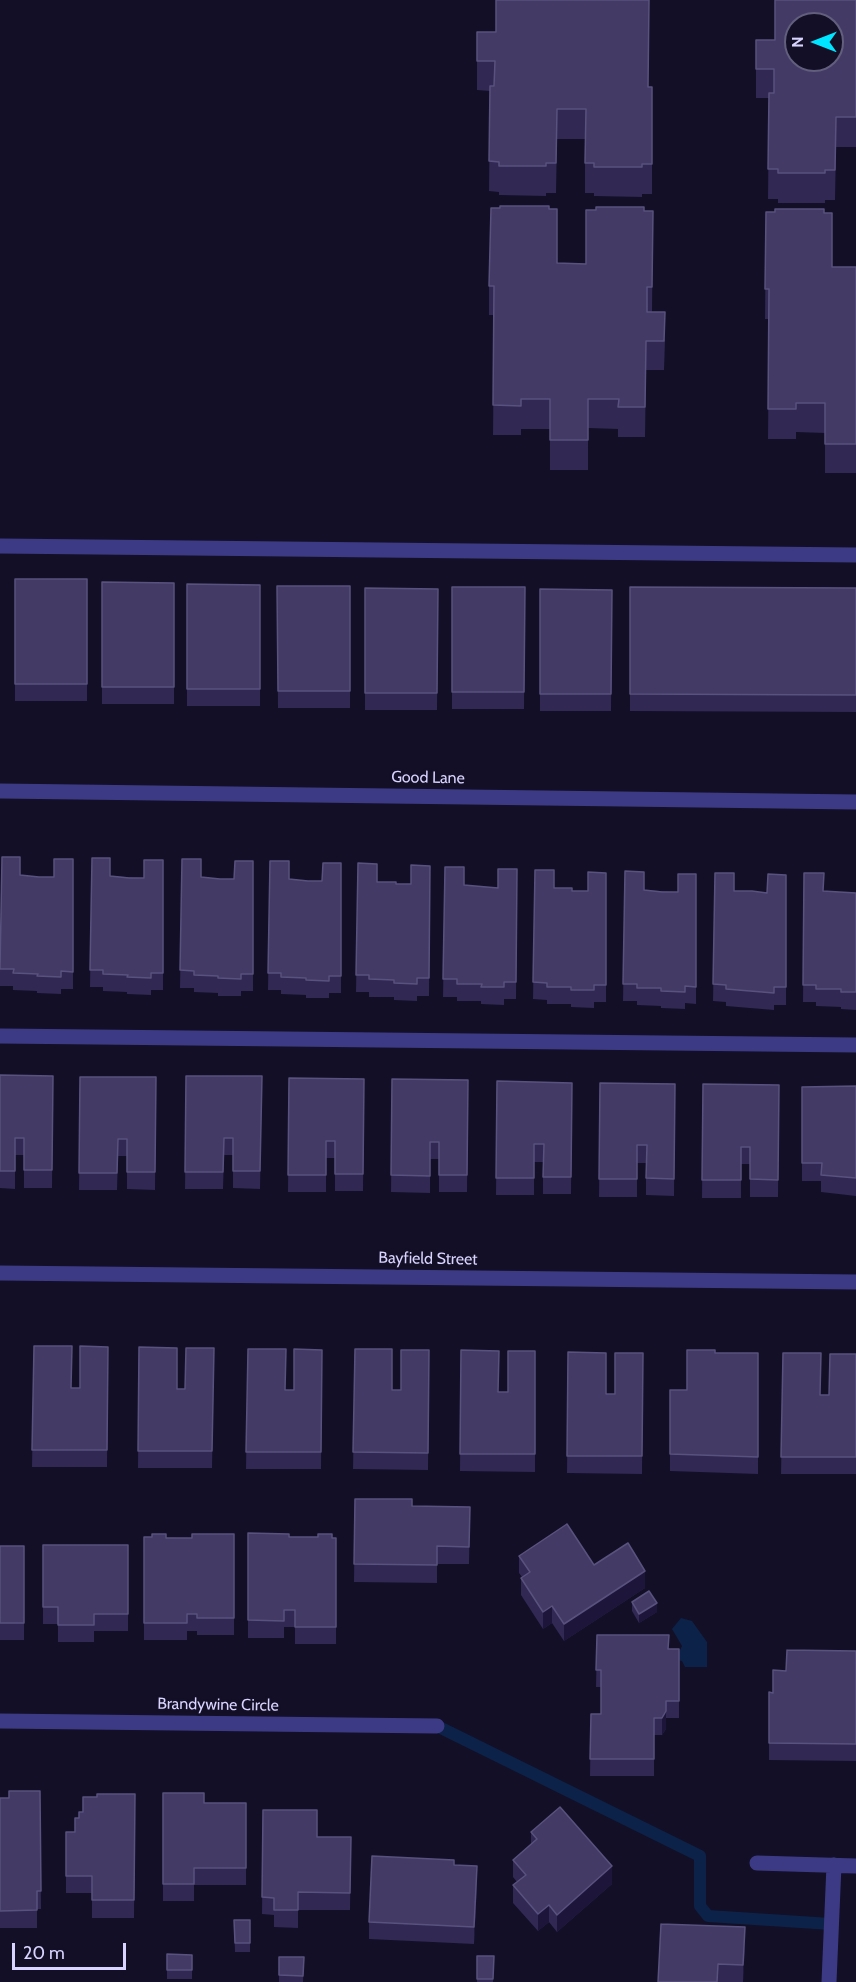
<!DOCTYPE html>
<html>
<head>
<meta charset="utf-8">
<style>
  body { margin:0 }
  #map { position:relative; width:856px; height:1982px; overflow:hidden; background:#130f26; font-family:Cabin,sans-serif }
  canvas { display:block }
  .north { position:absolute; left:784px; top:12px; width:60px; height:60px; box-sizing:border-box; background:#130f26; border:2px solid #625e7d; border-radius:50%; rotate:270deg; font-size:16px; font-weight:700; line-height:24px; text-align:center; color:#d9d4ff }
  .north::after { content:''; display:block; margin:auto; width:21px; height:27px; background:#00e5ff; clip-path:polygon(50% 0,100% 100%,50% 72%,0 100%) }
  .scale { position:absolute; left:12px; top:1943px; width:114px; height:27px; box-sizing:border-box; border:3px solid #d9d4ff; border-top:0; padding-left:8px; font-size:18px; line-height:21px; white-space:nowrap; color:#d9d4ff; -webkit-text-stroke:4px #130f26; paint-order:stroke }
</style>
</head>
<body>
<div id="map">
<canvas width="856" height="1982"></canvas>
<div class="north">N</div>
<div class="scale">20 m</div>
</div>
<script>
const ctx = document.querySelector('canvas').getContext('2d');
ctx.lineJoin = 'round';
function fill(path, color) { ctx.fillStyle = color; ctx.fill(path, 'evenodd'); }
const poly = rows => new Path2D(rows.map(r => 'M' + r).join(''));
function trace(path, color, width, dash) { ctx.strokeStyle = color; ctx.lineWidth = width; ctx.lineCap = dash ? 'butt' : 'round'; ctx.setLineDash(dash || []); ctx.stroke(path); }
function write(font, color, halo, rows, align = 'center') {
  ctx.font = font + ' Cabin,sans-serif'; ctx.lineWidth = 5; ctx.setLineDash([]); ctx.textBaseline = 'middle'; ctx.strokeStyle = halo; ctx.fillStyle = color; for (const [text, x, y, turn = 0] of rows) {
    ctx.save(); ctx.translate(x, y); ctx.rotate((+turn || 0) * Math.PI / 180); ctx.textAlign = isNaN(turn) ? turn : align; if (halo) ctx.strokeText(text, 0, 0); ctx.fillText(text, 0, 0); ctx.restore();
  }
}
fill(poly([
  [681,1618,692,1621,707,1642,707,1667,685,1667,682,1661,675,1660,682,1646,672,1629]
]), '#0c2248');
trace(poly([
  [437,1726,700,1856,700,1906,708,1916,831,1924]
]), '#0c2248', 12);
trace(poly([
  [0,546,856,555],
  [0,1036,856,1045]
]), '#3d3a85', 15);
trace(poly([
  [0,791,856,802],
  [0,1273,856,1282],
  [0,1721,437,1726],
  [757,1863,856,1866],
  [829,1982,834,1865]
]), '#3d3a85', 15);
fill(poly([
  [856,0,856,147,836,147,835,200,825,200,825,203,778,203,778,199,768,199,769,98,756,98,756,40,775,40],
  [477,32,648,87,652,87,652,194,642,194,642,197,594,196,594,193,585,193,585,139,557,139,556,193,546,193,546,196,499,195,499,192,489,191,490,91,477,90],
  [644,211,653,211,652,312,665,341,664,370,646,370,645,437,618,437,618,429,588,428,588,470,550,470,550,429,521,429,521,435,493,435,494,315,489,315,489,286,557,263,586,264],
  [766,212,824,213,832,267,856,267,856,473,825,473,825,433,796,432,796,439,768,439,769,319,765,319],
  [15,579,87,579,87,701,15,701],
  [102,582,174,583,174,704,102,704],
  [187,584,260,585,260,706,187,706],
  [277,586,350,586,350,708,278,708],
  [452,587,525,587,524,709,452,709],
  [630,587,856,588,856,712,630,711],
  [365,588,438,589,437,710,365,710],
  [540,589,612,590,611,711,540,711],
  [92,858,110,876,144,878,163,860,163,990,151,990,151,995,127,994,127,992,103,991,103,987,90,987],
  [73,859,73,989,61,989,61,994,37,993,37,991,13,990,13,986,0,986,0,952,54,877],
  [182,859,201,877,220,879,234,879,253,861,253,991,241,991,241,996,218,996,218,993,194,992,194,988,180,988],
  [270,861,289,879,308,881,322,881,341,863,341,993,329,993,329,998,306,998,306,995,281,994,281,990,268,990],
  [358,863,377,882,396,884,411,884,430,866,429,996,417,996,417,1001,394,1000,394,997,369,997,369,992,356,992],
  [445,867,464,885,498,888,517,869,516,999,504,999,504,1005,481,1004,481,1001,457,1001,457,997,443,997],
  [535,870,554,888,572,891,588,891,606,873,606,1002,594,1002,594,1008,571,1007,571,1004,547,1004,547,1000,533,999],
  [625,871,644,890,678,892,696,874,696,1004,685,1003,685,1009,661,1008,661,1006,637,1005,637,1001,623,1001],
  [715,873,734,891,767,893,786,875,786,1005,774,1005,774,1010,726,1006,726,1002,713,1001],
  [804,873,824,891,856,893,856,1010,841,1009,841,1007,816,1006,816,1002,803,1002],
  [0,1075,53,1076,52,1188,24,1188,24,1155,15,1155,15,1189,0,1188],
  [186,1076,262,1076,260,1189,233,1188,233,1155,224,1155,223,1189,185,1189],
  [80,1077,156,1077,155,1190,127,1189,127,1156,118,1156,117,1190,79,1190],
  [289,1078,364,1079,363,1191,335,1191,335,1158,326,1158,326,1192,288,1192],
  [392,1079,468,1080,467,1192,439,1192,439,1159,430,1159,430,1193,391,1192],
  [497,1081,572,1083,571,1194,543,1194,543,1162,534,1162,534,1195,496,1195],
  [600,1083,675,1084,674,1196,646,1195,646,1163,637,1163,637,1197,599,1197],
  [703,1084,779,1085,778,1197,750,1197,750,1164,741,1164,741,1198,702,1198],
  [856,1086,856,1196,821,1192,821,1181,802,1181,802,1087],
  [34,1346,72,1388,80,1388,108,1347,107,1467,32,1467],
  [139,1347,177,1389,185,1389,214,1348,212,1468,138,1468],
  [248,1349,286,1390,294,1390,322,1350,321,1469,246,1469],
  [355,1349,392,1390,401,1390,429,1350,428,1470,353,1469],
  [461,1350,498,1392,508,1392,535,1351,535,1472,460,1471],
  [568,1352,606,1394,615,1394,643,1353,642,1474,567,1473],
  [758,1353,758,1474,670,1471,670,1390,687,1390],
  [783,1353,821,1395,829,1395,856,1354,856,1474,781,1474],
  [355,1499,412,1506,470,1507,469,1564,437,1564,437,1583,354,1582],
  [248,1533,289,1537,336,1538,336,1644,295,1644,295,1627,284,1627,284,1638,248,1638],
  [234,1534,234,1635,197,1635,197,1631,187,1631,187,1640,144,1640,144,1537,192,1538],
  [43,1545,128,1545,128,1631,94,1631,94,1642,58,1642,58,1624,43,1624],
  [0,1546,24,1546,24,1640,0,1640],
  [519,1556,594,1565,645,1588,564,1641,552,1623,543,1629,521,1595,521,1578,522,1577,519,1573],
  [632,1602,657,1612,639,1623,632,1611],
  [597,1635,669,1649,679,1649,679,1718,666,1718,666,1729,662,1735,654,1735,654,1776,590,1776,591,1714,601,1714,601,1687,596,1687],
  [856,1651,856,1761,769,1760,769,1692,773,1693],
  [40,1791,41,1909,37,1909,37,1928,0,1928,0,1798,9,1798],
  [163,1793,204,1803,246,1803,246,1885,194,1885,194,1901,163,1901],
  [135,1794,134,1918,92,1918,92,1893,66,1893,66,1832,75,1832,79,1818,83,1812,97,1797],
  [263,1810,317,1837,351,1837,350,1910,298,1910,298,1928,274,1927,274,1915,262,1914],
  [531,1832,612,1884,557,1932,549,1922,538,1931,513,1903,513,1885,517,1882,513,1877,513,1860,531,1844],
  [454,1865,477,1884,474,1944,369,1939,369,1922],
  [234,1920,250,1920,250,1952,235,1952],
  [745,1944,743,1982,658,1982],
  [167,1954,192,1955,192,1979,167,1979],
  [477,1956,494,1956,493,1982,477,1982],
  [279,1957,304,1957,303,1982,279,1982]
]), '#312854');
fill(poly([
  [645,1571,645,1588,564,1641,564,1624],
  [657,1603,657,1612,639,1623,639,1614],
  [552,1606,552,1623,543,1629,543,1612],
  [666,1711,666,1729,662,1735,662,1718],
  [477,1866,477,1884,474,1944,474,1927],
  [612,1866,612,1884,557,1932,557,1915],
  [549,1905,549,1922,538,1931,538,1914],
  [745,1927,745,1944,743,1982,743,1965]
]), '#1d163a');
const building = poly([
  [496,0,649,0,648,87,652,87,652,164,642,164,642,167,594,167,594,163,585,163,586,109,557,109,556,163,546,163,546,166,499,166,499,162,489,161,490,86,494,86,495,61,477,61,477,32,496,32,496,0],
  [775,0,856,0,856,117,836,117,835,170,825,170,825,173,778,173,778,169,768,169,769,93,774,93,774,69,756,69,756,40,775,40,775,0],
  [796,24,832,24,832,60,796,60,796,24],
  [500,206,549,206,549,209,557,209,557,263,586,264,586,210,596,210,596,207,644,207,644,211,653,211,652,287,647,287,647,312,665,312,664,341,646,341,645,407,618,407,619,399,588,399,588,440,550,440,550,399,521,399,521,406,493,405,494,286,489,286,491,208,500,208,500,206],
  [775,209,824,209,824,213,832,213,832,267,856,267,856,444,825,444,825,403,796,403,796,409,768,409,769,289,765,289,766,212,775,212,775,209],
  [15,579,87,579,87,684,15,684,15,579],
  [102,582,174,583,174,687,102,687,102,582],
  [187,584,260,585,260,689,187,689,187,584],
  [277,586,350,586,350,691,278,691,277,586],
  [452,587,525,587,524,692,452,692,452,587],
  [630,587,856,588,856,695,630,694,630,587],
  [365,588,438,589,437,693,365,693,365,588],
  [540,589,612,590,611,694,540,694,540,589],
  [2,857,20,857,20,875,39,877,54,877,54,859,73,859,73,972,61,971,61,977,37,976,38,974,13,973,14,969,0,969,2,857],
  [92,858,110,858,110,876,129,878,144,878,144,860,163,860,163,973,151,973,151,978,127,977,128,975,103,974,103,970,90,970,92,858],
  [182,859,201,859,201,877,220,879,234,879,235,861,253,861,253,974,241,974,241,979,218,978,218,976,194,975,194,971,180,970,182,859],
  [270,861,289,861,289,879,308,881,322,881,323,863,341,863,341,976,329,976,329,981,306,980,306,978,281,977,281,973,268,973,270,861],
  [358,863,377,864,377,882,396,882,396,884,411,884,411,865,430,866,429,978,417,978,417,984,394,983,394,980,369,979,369,975,356,975,358,863],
  [445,867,464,867,464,885,498,888,498,869,517,869,516,982,504,982,504,987,481,987,482,984,457,984,457,979,443,979,445,867],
  [535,870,554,870,554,888,572,888,572,891,588,891,588,872,606,873,606,985,594,985,594,990,571,990,571,987,547,987,547,983,533,982,535,870],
  [625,871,644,872,644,890,662,892,678,892,678,874,696,874,696,987,685,986,685,992,661,991,661,988,637,988,637,984,623,984,625,871],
  [715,873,734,873,734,891,752,891,767,893,768,874,786,875,786,987,774,987,774,993,726,989,726,985,713,984,715,873],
  [804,873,824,873,823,891,856,893,856,992,841,992,841,989,816,989,816,985,803,985,804,873],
  [0,1075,53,1076,52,1170,24,1170,24,1138,15,1138,15,1171,0,1171,0,1075],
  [186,1076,262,1076,260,1171,233,1171,233,1138,224,1138,223,1172,185,1172,186,1076],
  [80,1077,156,1077,155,1172,127,1172,127,1139,118,1139,117,1173,79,1173,80,1077],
  [289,1078,364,1079,363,1174,335,1174,335,1141,326,1141,326,1175,288,1175,289,1078],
  [392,1079,468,1080,467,1175,439,1175,439,1142,430,1142,430,1176,391,1175,392,1079],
  [497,1081,572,1083,571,1177,543,1177,544,1144,534,1144,534,1178,496,1178,497,1081],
  [600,1083,675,1084,674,1179,646,1178,647,1145,637,1145,637,1179,599,1179,600,1083],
  [703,1084,779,1085,778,1180,750,1179,750,1147,741,1147,741,1180,702,1180,703,1084],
  [856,1086,856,1178,821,1175,822,1163,802,1163,802,1087,856,1086],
  [34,1346,72,1346,71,1388,80,1388,80,1346,108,1347,107,1450,32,1450,34,1346],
  [139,1347,177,1348,177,1389,185,1389,186,1348,214,1348,212,1451,138,1451,139,1347],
  [248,1349,286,1349,285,1390,294,1390,294,1349,322,1350,321,1452,246,1452,248,1349],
  [355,1349,392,1349,392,1390,401,1390,401,1350,429,1350,428,1453,353,1452,355,1349],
  [461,1350,499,1351,498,1392,508,1392,508,1351,535,1351,535,1454,460,1454,461,1350],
  [687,1350,715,1350,715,1353,758,1353,758,1457,670,1454,670,1390,687,1390,687,1350],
  [568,1352,606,1353,606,1394,615,1394,615,1353,643,1353,642,1456,567,1456,568,1352],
  [783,1353,821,1353,820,1395,829,1395,830,1354,856,1354,856,1457,781,1457,783,1353],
  [355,1499,412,1499,412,1506,470,1507,469,1547,437,1546,437,1565,354,1564,355,1499],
  [567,1524,594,1565,628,1543,645,1571,564,1624,552,1606,543,1612,521,1578,530,1572,519,1556,567,1524],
  [248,1533,289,1534,289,1537,318,1537,318,1534,332,1534,332,1538,336,1538,336,1627,295,1627,295,1610,284,1610,284,1621,248,1620,248,1533],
  [152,1534,166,1534,166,1538,192,1538,192,1534,234,1534,234,1618,197,1618,197,1614,187,1614,187,1623,144,1623,144,1537,152,1537,152,1534],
  [43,1545,128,1545,128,1614,94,1614,94,1625,58,1625,58,1607,43,1607,43,1545],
  [0,1546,24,1546,24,1623,0,1623,0,1546],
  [649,1591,657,1603,639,1614,632,1602,649,1591],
  [597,1635,669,1635,668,1649,679,1649,679,1701,666,1701,666,1711,662,1718,654,1718,654,1759,590,1759,591,1714,601,1714,601,1670,596,1670,597,1635],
  [787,1650,856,1651,856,1744,769,1743,769,1692,773,1693,773,1670,786,1671,787,1650],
  [9,1791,40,1791,41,1891,37,1891,37,1910,0,1911,0,1798,9,1798,9,1791],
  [163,1793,204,1793,204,1803,246,1803,246,1868,194,1868,194,1884,163,1884,163,1793],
  [97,1794,135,1794,134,1900,92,1900,92,1876,66,1876,66,1832,75,1832,75,1818,79,1818,79,1812,83,1812,83,1797,97,1797,97,1794],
  [560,1807,612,1866,557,1915,549,1905,538,1914,513,1885,526,1875,513,1860,537,1839,531,1832,560,1807],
  [263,1810,317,1810,317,1837,351,1837,350,1893,298,1892,298,1910,274,1910,274,1898,262,1897,263,1810],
  [372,1856,454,1860,454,1865,477,1866,474,1927,369,1922,372,1856],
  [234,1920,250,1920,250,1943,235,1943,234,1920],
  [661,1924,745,1927,743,1965,718,1964,717,1982,658,1982,661,1924],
  [167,1954,192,1955,192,1970,167,1970,167,1954],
  [477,1956,494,1956,493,1979,477,1979,477,1956],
  [279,1957,304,1957,303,1976,279,1975,279,1957]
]);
fill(building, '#433a66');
trace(building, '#5a527e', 1.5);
write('16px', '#d9d4ff', '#130f26', [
  ["Good Lane",428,778,1],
  ["Bayfield Street",428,1259,1],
  ["Brandywine Circle",218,1705,1]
]);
</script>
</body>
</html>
